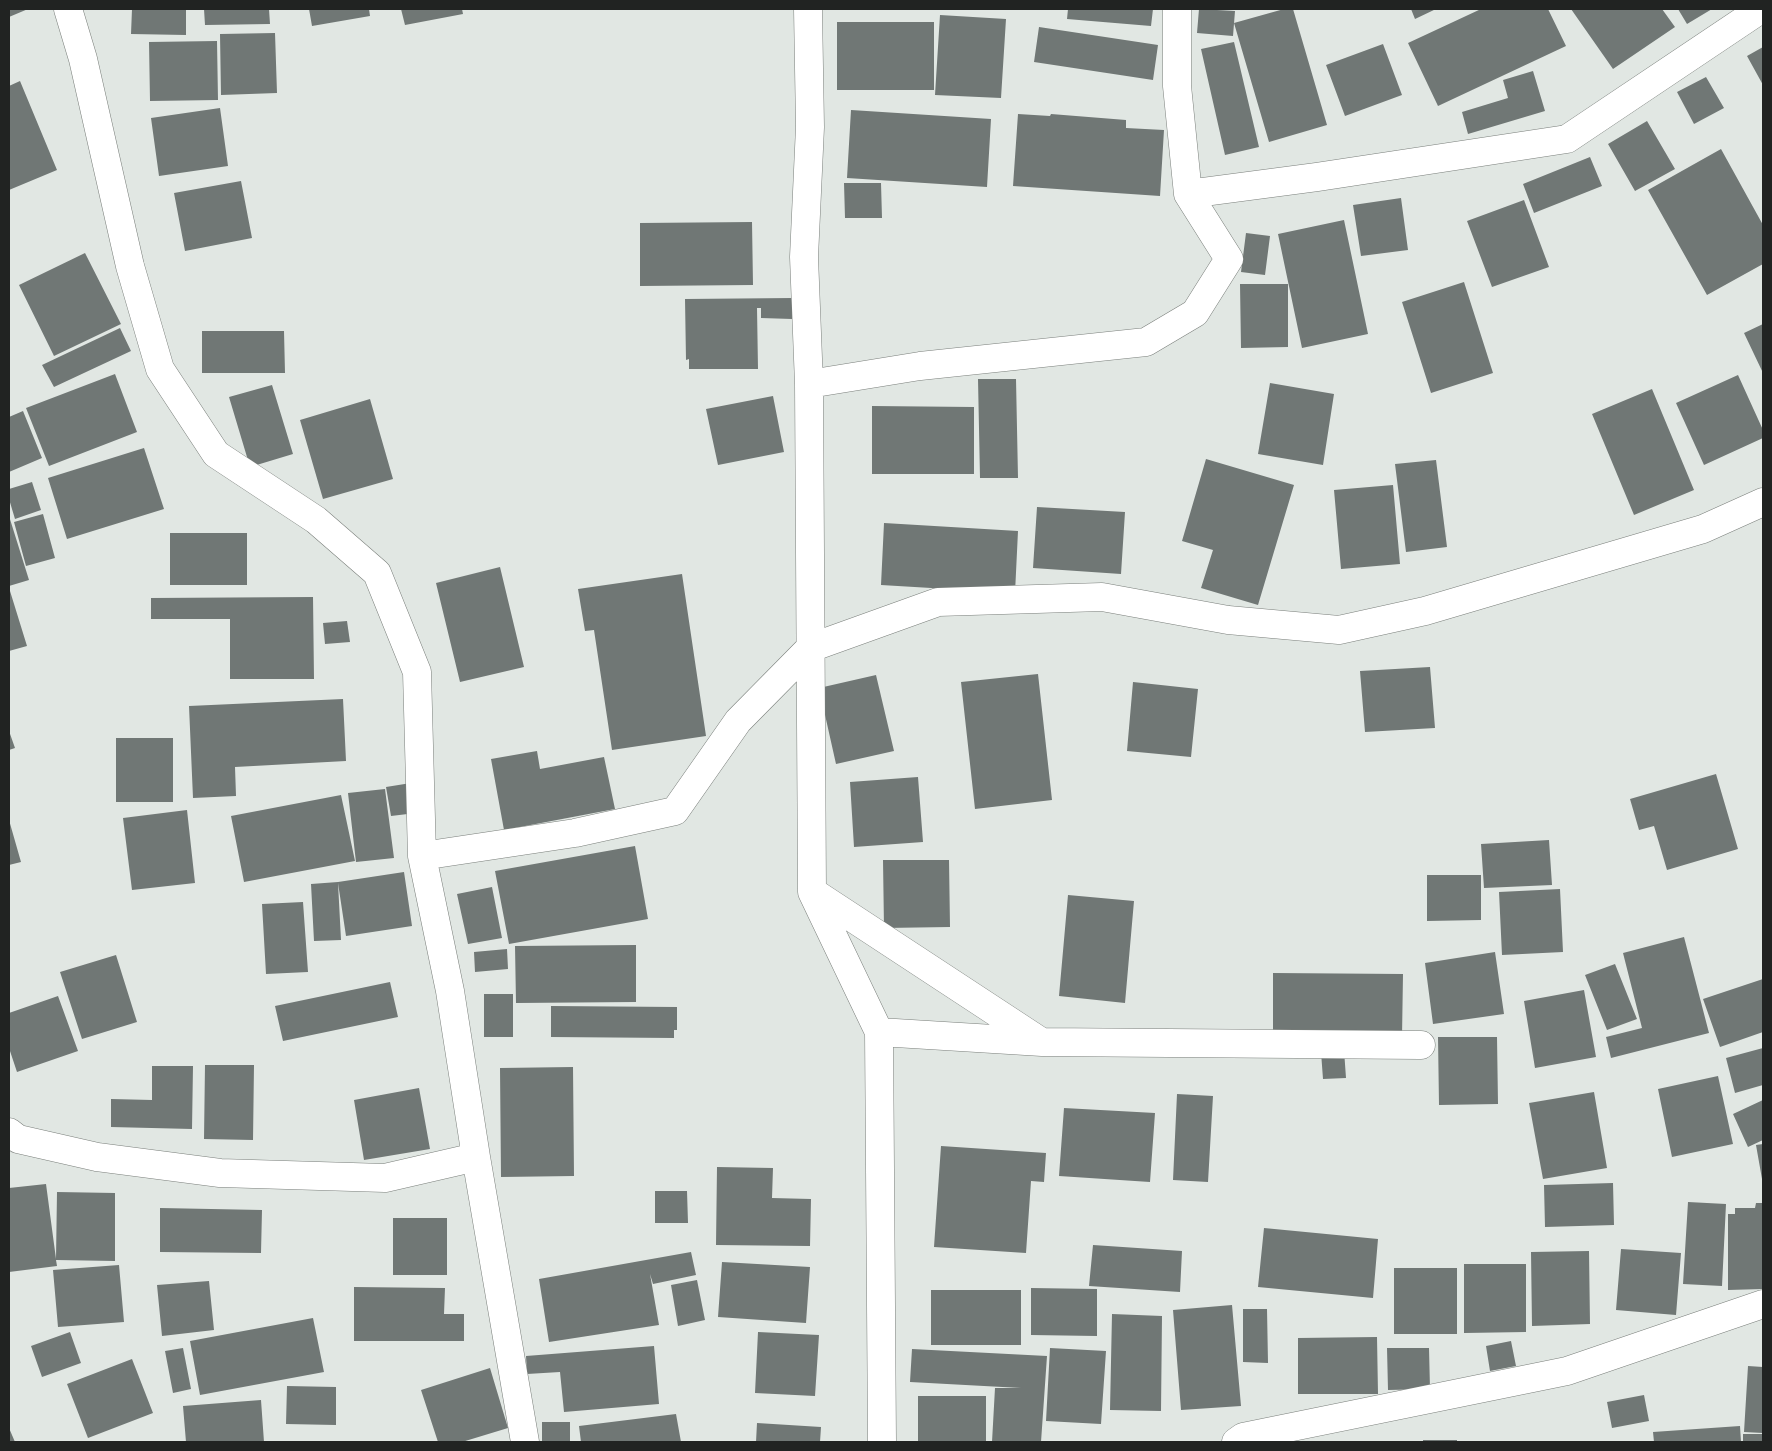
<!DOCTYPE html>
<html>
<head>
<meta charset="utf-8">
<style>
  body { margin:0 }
  #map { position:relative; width:1772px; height:1451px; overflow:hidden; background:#e1e7e3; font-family:"Alegreya Sans",sans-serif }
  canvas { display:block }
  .frame { position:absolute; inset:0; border:10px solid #212322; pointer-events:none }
</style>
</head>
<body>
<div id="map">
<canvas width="1772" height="1451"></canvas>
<div class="frame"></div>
</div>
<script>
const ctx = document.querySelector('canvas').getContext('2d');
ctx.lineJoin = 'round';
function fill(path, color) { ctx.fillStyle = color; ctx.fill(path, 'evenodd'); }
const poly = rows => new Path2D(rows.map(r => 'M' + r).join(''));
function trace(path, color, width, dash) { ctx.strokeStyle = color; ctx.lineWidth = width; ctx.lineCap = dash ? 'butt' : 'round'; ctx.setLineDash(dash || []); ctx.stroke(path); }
fill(poly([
  [9,9,28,9,9,17],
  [132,9,186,9,186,35,131,34],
  [204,9,269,9,270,24,205,25],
  [309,9,369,9,370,16,312,26],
  [401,9,462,9,463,14,405,25],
  [1068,9,1153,9,1151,26,1067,19],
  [1199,9,1235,11,1233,36,1197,33],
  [1284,9,1293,9,1327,125,1269,142,1234,23],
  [1411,9,1436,9,1415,19],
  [1481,9,1548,9,1566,46,1438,106,1408,43],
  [1571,9,1662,9,1675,27,1613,69],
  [1678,9,1712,9,1687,24],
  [940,15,1006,19,1001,98,935,95],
  [837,22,934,22,934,90,837,90],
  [1039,27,1158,45,1153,80,1034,62],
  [275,33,277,93,221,95,220,34],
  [217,41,218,100,150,101,149,42],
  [1234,42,1259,147,1225,155,1201,49],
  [1383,44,1402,95,1345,116,1326,65],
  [1763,47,1763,85,1747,56],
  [1533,71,1545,111,1468,134,1462,112,1508,98,1503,80],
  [1706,77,1724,108,1694,124,1677,92],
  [20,81,57,170,9,190,9,86],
  [220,108,228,166,159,176,151,118],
  [851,110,991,119,987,187,847,178],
  [1018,114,1050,116,1051,114,1126,120,1126,128,1164,130,1160,196,1013,186],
  [1647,121,1675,169,1635,191,1608,144],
  [1721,149,1763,225,1763,264,1707,295,1648,190],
  [1590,157,1602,186,1534,213,1523,184],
  [241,181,252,238,185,251,174,193],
  [844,183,881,183,882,218,845,218],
  [1401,198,1408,250,1361,256,1353,205],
  [1524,200,1549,267,1492,287,1467,221],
  [1344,220,1368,334,1302,348,1278,234],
  [752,222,753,285,640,286,640,223],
  [1246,233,1270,236,1265,275,1241,272],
  [85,253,121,324,54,356,19,285],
  [1464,282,1493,373,1431,393,1402,302],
  [1240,284,1288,284,1288,347,1241,348],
  [793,298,792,319,761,318,761,308,757,308,758,369,689,369,689,359,686,360,685,299],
  [1763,324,1763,373,1744,333],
  [120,328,131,351,54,387,42,365],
  [202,331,284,331,285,373,202,373],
  [115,374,137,432,49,466,26,408],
  [1738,375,1763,430,1763,438,1704,465,1676,403],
  [978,379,1016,379,1018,478,980,478],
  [1270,383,1334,394,1323,465,1258,454],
  [272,385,293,454,250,467,229,397],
  [1652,389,1694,490,1634,515,1592,414],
  [773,396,784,452,718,465,706,409],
  [370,399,393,479,323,499,300,420],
  [872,406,974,407,974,474,872,474],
  [23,411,42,458,9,472,9,417],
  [144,448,164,509,67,539,48,478],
  [1206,459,1294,485,1258,605,1201,588,1213,550,1182,541],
  [1436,460,1447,547,1406,552,1395,464],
  [32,482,41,510,15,519,9,499,9,489],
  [1393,485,1400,564,1341,569,1334,490],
  [1037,507,1125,512,1121,574,1033,568],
  [43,514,55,558,26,566,14,522],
  [9,516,29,580,9,586],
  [884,523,1018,531,1015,593,881,585],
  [170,533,247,533,247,585,170,585],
  [500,567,524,667,460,682,436,583],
  [682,574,706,736,612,750,594,630,585,631,578,589],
  [9,591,10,591,27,646,9,651],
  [313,597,314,679,230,679,230,619,151,619,151,598],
  [347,621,350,642,325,644,323,623],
  [1430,667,1435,728,1365,732,1360,671],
  [1038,674,1052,800,975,809,961,682],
  [876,675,894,751,836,764,819,688],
  [1133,682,1198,689,1191,757,1127,751],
  [343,699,346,761,235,767,236,796,193,798,189,706],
  [9,731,15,748,9,750],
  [116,738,173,738,173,802,116,802],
  [537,751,540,769,604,757,615,809,504,830,491,759],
  [1716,774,1738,849,1667,870,1654,826,1639,830,1630,799],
  [918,777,923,842,854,847,850,782],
  [411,783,416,813,391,816,386,787],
  [385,789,394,858,356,862,348,793],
  [341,795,355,861,244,882,231,816],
  [187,810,195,883,132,890,123,818],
  [9,820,21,862,9,865],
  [1549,840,1552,885,1484,888,1481,844],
  [635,846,648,919,509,944,495,871],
  [883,860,949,860,950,927,884,928],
  [404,872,412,926,346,936,338,883,341,940,314,941,311,884,338,882],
  [1427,875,1481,875,1481,920,1427,921],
  [492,887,502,938,468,944,457,894],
  [1560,889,1563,952,1502,955,1499,892],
  [1068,895,1134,901,1125,1003,1059,996],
  [303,902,308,972,266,974,262,904],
  [1684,937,1709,1033,1611,1058,1606,1037,1642,1028,1623,953],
  [636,945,636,1002,516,1003,515,946],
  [507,949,508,969,475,972,474,952],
  [1495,952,1504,1014,1433,1024,1425,963],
  [116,955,137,1022,82,1039,60,972],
  [1615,964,1637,1019,1607,1030,1585,975],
  [1273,973,1403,974,1402,1037,1273,1035],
  [1763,979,1763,1032,1720,1047,1703,999],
  [390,982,398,1017,283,1041,275,1006],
  [1584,990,1596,1057,1535,1068,1524,1001],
  [484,994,513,994,513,1037,484,1037],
  [58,996,78,1051,17,1072,9,1048,9,1013],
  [551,1006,677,1007,677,1030,674,1030,674,1038,551,1037],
  [1438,1037,1497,1037,1498,1104,1439,1105],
  [1763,1048,1763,1085,1735,1093,1726,1058],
  [1344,1050,1346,1078,1323,1079,1321,1052],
  [205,1065,254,1065,253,1140,204,1139],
  [152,1066,193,1066,192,1129,111,1127,111,1099,152,1100],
  [573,1067,574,1176,501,1177,500,1068],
  [1718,1076,1733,1144,1672,1157,1658,1089],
  [419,1088,430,1149,364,1160,354,1100],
  [1594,1092,1607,1168,1543,1179,1529,1103],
  [1177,1094,1213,1096,1208,1182,1173,1180],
  [1763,1100,1763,1140,1748,1147,1733,1114],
  [1064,1108,1155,1113,1150,1182,1059,1176],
  [1763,1144,1763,1179,1762,1179,1756,1145],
  [941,1146,1046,1153,1044,1182,1031,1181,1026,1253,934,1247],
  [717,1167,773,1168,772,1198,811,1199,810,1246,716,1245],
  [1613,1183,1614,1225,1545,1227,1544,1185],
  [46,1184,56,1259,57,1192,115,1193,115,1261,56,1260,57,1266,9,1272,9,1188],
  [655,1191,687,1191,688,1223,655,1223],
  [1688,1202,1726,1204,1722,1286,1683,1284],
  [1756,1203,1763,1203,1763,1289,1728,1290,1728,1214,1735,1214,1735,1208,1755,1208],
  [160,1208,262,1210,261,1253,160,1252],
  [393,1218,447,1218,447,1275,393,1275],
  [1264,1228,1378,1239,1373,1298,1258,1287],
  [1093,1245,1182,1251,1180,1292,1089,1286],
  [1621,1249,1681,1253,1676,1315,1616,1310],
  [1589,1251,1590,1324,1532,1326,1531,1252],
  [691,1252,696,1275,653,1284,650,1274,659,1325,549,1342,539,1279],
  [722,1262,810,1267,806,1323,718,1317],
  [1464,1264,1526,1264,1526,1332,1464,1333],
  [119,1265,124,1322,58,1327,53,1270],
  [1394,1268,1457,1268,1457,1334,1394,1334],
  [697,1280,705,1320,678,1326,671,1285],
  [209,1281,214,1330,162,1336,157,1285],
  [354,1287,445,1288,444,1314,464,1314,464,1341,354,1341],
  [1031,1288,1097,1289,1097,1336,1031,1335],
  [931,1290,1021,1290,1021,1345,931,1345],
  [1232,1305,1241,1406,1181,1410,1173,1310],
  [1243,1309,1267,1309,1268,1363,1243,1362],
  [1112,1314,1162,1316,1161,1411,1110,1410],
  [313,1318,324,1372,200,1395,190,1341],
  [70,1332,81,1363,42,1377,31,1346],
  [758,1332,819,1335,815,1396,755,1393],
  [1377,1337,1378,1394,1298,1394,1298,1338],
  [1511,1341,1516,1366,1490,1371,1486,1346],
  [654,1346,659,1404,564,1412,560,1372,527,1374,526,1356],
  [183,1348,191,1389,173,1393,165,1351],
  [1050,1348,1106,1351,1101,1424,1046,1421],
  [1387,1348,1429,1348,1430,1389,1388,1390],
  [912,1349,1047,1356,1041,1442,992,1442,995,1388,1021,1388,910,1382],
  [132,1359,153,1413,88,1438,67,1384],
  [1748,1366,1763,1367,1763,1433,1744,1432],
  [490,1368,508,1428,462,1442,438,1442,421,1390],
  [287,1386,336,1387,336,1425,286,1424],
  [1644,1395,1649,1421,1612,1428,1607,1402],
  [918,1396,986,1396,986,1442,918,1442],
  [261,1400,264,1442,186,1442,183,1406],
  [676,1414,681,1442,581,1442,579,1426],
  [542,1422,570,1422,570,1442,542,1442],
  [757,1423,821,1427,820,1442,756,1442],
  [1740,1426,1741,1442,1654,1442,1653,1432],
  [9,1428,15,1442,9,1442],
  [1743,1434,1763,1434,1763,1442,1743,1442],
  [1423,1440,1457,1440,1457,1442,1423,1442]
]), '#707775');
const street = poly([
  [68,9,83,59,130,266,160,369,216,454,316,520,377,573,417,672,422,856,450,991,476,1157,525,1442],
  [808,9,810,127,804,257,809,384,812,892,879,1032,882,1442],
  [1188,194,1317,177,1567,139,1761,9],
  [809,384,920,366,1146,342,1195,313,1229,259,1188,194,1177,86,1177,9],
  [422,856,575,833,675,811,738,721,810,648,938,602,1102,597,1228,620,1339,630,1425,611,1703,529,1763,502],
  [813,892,1040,1041],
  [879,1032,1042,1042,1421,1045],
  [9,1132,18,1139,97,1157,220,1173,385,1178,476,1157],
  [1236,1442,1243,1437,1567,1371,1763,1304]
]);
trace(street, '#7a7f7b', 29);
trace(street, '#fff', 28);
</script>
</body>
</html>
